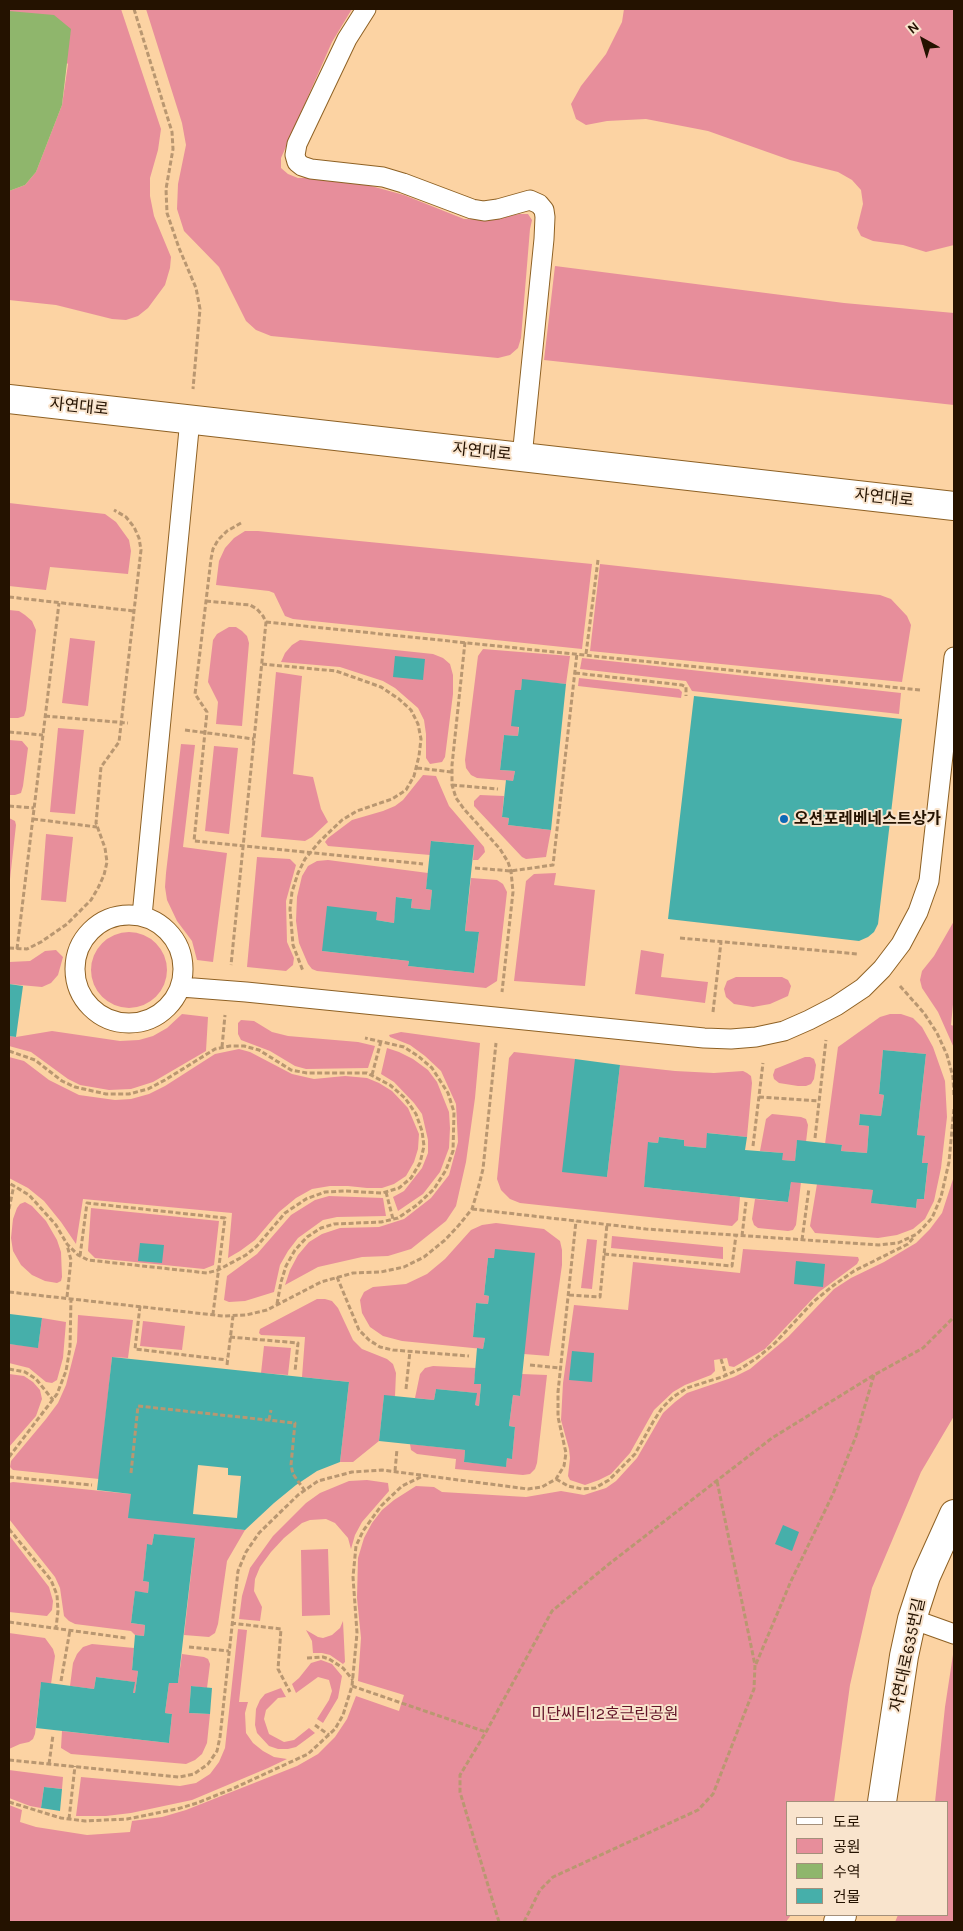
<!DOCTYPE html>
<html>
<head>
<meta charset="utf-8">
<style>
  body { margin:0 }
  #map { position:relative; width:963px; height:1931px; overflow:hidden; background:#fcd3a3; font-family:Karla,"Noto Sans KR",sans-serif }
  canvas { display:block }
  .frame { position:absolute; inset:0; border:10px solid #241200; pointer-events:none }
  .legend { position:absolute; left:786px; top:1801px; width:162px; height:115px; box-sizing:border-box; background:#f9e4cd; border:1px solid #a4907b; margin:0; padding:6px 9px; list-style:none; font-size:15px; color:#241200 }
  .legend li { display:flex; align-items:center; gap:10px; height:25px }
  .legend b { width:25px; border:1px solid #a4907b }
  .north { position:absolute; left:898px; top:15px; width:50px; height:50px; -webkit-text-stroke:4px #f9e4cd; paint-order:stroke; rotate:321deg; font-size:14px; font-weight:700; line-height:20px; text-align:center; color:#241200 }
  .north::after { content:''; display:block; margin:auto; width:18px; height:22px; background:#241200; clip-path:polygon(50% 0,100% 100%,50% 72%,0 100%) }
</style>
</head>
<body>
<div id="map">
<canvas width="963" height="1931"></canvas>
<div class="frame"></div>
<ul class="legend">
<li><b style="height:6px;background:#fff"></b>도로</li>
<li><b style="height:14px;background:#e78e9b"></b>공원</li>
<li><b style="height:14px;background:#8fb66c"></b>수역</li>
<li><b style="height:14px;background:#46afaa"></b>건물</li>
</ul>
<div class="north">N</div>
</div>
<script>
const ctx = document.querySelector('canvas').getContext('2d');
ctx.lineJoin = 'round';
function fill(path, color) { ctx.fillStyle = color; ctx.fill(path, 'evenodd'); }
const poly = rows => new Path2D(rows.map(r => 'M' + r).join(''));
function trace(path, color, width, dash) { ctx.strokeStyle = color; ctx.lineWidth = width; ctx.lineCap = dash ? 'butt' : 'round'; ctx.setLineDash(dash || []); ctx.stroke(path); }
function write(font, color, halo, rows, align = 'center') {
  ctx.font = font + ' Karla,"Noto Sans KR",sans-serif'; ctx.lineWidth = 4; ctx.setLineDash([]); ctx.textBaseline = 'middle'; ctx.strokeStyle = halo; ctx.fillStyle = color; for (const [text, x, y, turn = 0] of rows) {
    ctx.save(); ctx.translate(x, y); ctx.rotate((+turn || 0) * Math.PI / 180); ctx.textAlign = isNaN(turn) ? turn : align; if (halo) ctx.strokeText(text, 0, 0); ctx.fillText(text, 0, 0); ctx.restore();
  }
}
fill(poly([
  [9,9,121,9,161,129,158,150,150,178,150,196,154,216,171,257,170,268,165,285,148,308,138,316,126,320,112,319,56,305,9,300,9,191,25,185,36,172,62,105,68,64,9,11],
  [146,9,352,9,332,42,281,158,281,168,288,174,298,178,319,178,364,184,404,195,464,219,493,220,519,214,528,214,532,220,530,229,521,338,518,348,510,355,498,358,271,336,256,330,246,321,219,267,184,231,177,209,178,184,186,145,182,123],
  [624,9,954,9,954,245,926,252,903,245,873,241,861,236,857,228,863,204,861,190,852,180,838,172,790,160,708,131,646,119,607,121,586,125,576,119,571,104,581,86,606,54,622,22],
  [555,266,844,303,954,313,954,405,544,360],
  [9,503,105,514,116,522,129,540,131,551,128,574,50,567,46,590,9,586],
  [245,531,258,531,592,564,582,649,293,619,285,616,274,593,269,591,216,585,219,561,225,548,234,538],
  [600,564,880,595,891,599,907,616,911,625,902,682,590,651],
  [9,610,19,611,25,615,32,621,36,630,26,710,24,716,18,718,9,718],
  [229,627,236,627,242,631,247,636,249,643,242,726,216,724,218,702,208,682,213,640,217,634],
  [70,638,95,641,88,706,62,703],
  [300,640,433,654,443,658,450,664,453,675,453,694,445,757,442,762,430,764,426,758,426,734,424,720,418,708,395,688,383,681,340,667,281,662,285,653,292,645],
  [483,649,570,656,566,684,522,680,518,736,504,735,500,770,515,771,513,781,477,778,471,775,466,768,465,760,478,656],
  [582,658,901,693,899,714,692,691,686,681,580,669],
  [276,672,302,676,293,774,313,777,321,809,328,822,312,837,305,841,261,837],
  [579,678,679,689,682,692,681,698,578,686],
  [58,728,84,730,75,814,50,812],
  [9,740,22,741,28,748,23,786,21,793,15,795,9,795],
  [181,744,195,745,183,847,227,853,213,962,197,960,192,941,177,921,167,900,165,887,166,873],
  [214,746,238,748,229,834,205,831],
  [423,775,436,776,449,806,484,847,485,852,478,860,473,860,474,845,432,841,430,855,328,846,325,842,328,838,352,820,383,811,395,806,403,800],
  [480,795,504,796,502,817,509,818,508,825,551,830,546,857,526,859,522,857,474,806,474,801],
  [9,818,15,821,16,825,9,888],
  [46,834,73,837,66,902,41,900],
  [257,857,290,859,296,865,286,901,287,942,294,958,293,965,286,971,247,967],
  [328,860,428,873,426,889,432,890,430,910,411,908,412,899,397,897,394,923,376,920,322,951,409,961,408,966,474,973,479,933,465,931,471,878,497,880,503,884,507,892,497,981,486,988,317,971,312,969,308,964,299,943,296,921,297,897,302,876,308,866,317,861],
  [556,873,554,885,595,890,585,986,514,981,526,881,534,874],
  [954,921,954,994,951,1025,954,1026,954,1048,938,1012,922,988,920,980,922,971,934,956],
  '91 970a38 38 0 1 1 76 0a38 38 0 1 1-76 0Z',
  [56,950,63,957,58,975,51,983,42,987,9,984,9,962,30,961,45,951],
  [641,950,664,954,661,977,708,982,705,1003,635,994],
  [736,977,782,977,788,980,791,986,788,996,770,1004,753,1007,734,1004,726,997,724,989,727,981],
  [182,1014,208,1017,206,1051,153,1082,131,1089,109,1090,80,1085,68,1079,31,1052,9,1046,9,1036,16,1037,52,1031,120,1041,139,1040,153,1036,167,1028],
  [890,1014,901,1014,913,1018,922,1027,933,1047,945,1081,947,1117,941,1168,934,1201,925,1219,913,1229,897,1235,878,1238,815,1233,810,1226,817,1184,873,1190,872,1203,916,1208,917,1199,924,1199,928,1164,922,1163,925,1137,917,1135,926,1054,883,1050,879,1094,884,1095,881,1116,860,1114,859,1125,869,1126,867,1153,841,1151,842,1145,825,1144,838,1047,880,1017],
  [241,1020,254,1021,272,1032,288,1036,358,1042,375,1046,368,1068,306,1069,295,1066,270,1051,241,1040,238,1034,238,1023],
  [401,1032,480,1043,475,1098,466,1162,456,1206,446,1221,411,1249,388,1256,362,1257,318,1267,285,1285,290,1270,298,1255,309,1242,322,1234,340,1228,379,1227,404,1219,431,1198,449,1175,458,1142,456,1104,441,1071,425,1056,410,1045,390,1037,389,1035],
  [387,1048,399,1052,413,1059,428,1070,437,1082,449,1112,450,1128,449,1148,440,1172,423,1194,398,1211,393,1197,404,1191,422,1168,428,1153,428,1140,422,1114,414,1103,394,1082,381,1074],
  [239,1049,250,1052,292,1074,314,1079,345,1076,367,1078,379,1083,392,1091,408,1108,419,1134,418,1149,414,1162,406,1176,394,1184,382,1188,367,1188,348,1186,330,1186,312,1189,296,1198,279,1212,255,1240,240,1251,228,1258,232,1213,83,1199,76,1244,61,1222,44,1201,28,1188,9,1178,9,1057,24,1061,49,1080,79,1095,115,1100,131,1099,149,1094,165,1086,215,1054],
  [514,1052,575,1059,607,1177,620,1065,675,1071,714,1073,743,1071,747,1073,751,1076,752,1083,747,1137,708,1133,706,1148,684,1146,684,1140,659,1137,658,1143,649,1142,644,1187,740,1197,738,1220,732,1226,520,1203,510,1199,501,1190,497,1179,509,1058],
  [805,1057,810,1057,814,1059,816,1065,814,1079,811,1084,806,1086,798,1086,779,1083,774,1079,773,1075,775,1069],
  [772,1114,801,1117,806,1119,808,1125,806,1142,797,1141,795,1161,782,1160,782,1153,760,1151,766,1119],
  [954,1176,954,1416,921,1472,872,1588,850,1685,834,1802,787,1802,787,1915,791,1915,786,1922,9,1922,9,1805,22,1810,20,1822,36,1827,87,1835,130,1832,132,1821,162,1817,186,1810,297,1766,318,1754,335,1737,347,1719,356,1696,399,1711,404,1695,358,1681,361,1638,357,1598,358,1558,364,1538,372,1523,382,1510,394,1500,416,1486,434,1487,442,1492,526,1497,561,1491,584,1495,606,1488,616,1481,637,1458,663,1413,675,1402,687,1393,734,1377,750,1369,788,1337,834,1289,851,1278,884,1262,916,1243,930,1229,942,1213],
  [791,1182,801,1182,796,1225,793,1230,788,1231,758,1228,754,1225,752,1219,755,1199,788,1202],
  [329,1196,383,1198,386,1216,337,1217,323,1220,298,1238,288,1251,280,1265,274,1292,245,1301,229,1302,224,1300,227,1276,257,1254,291,1215,315,1200],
  [25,1202,32,1206,46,1221,57,1240,61,1252,62,1277,61,1281,57,1283,45,1281,32,1275,21,1265,13,1251,11,1238,13,1219,17,1208,20,1204],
  [91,1208,219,1221,214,1265,204,1269,95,1258,88,1251],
  [496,1223,544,1229,560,1241,562,1250,562,1265,549,1356,524,1354,494,1258,488,1258,484,1295,489,1296,488,1304,476,1303,473,1336,485,1338,483,1349,402,1341,383,1336,370,1327,362,1313,360,1300,364,1292,373,1287,406,1284,427,1274,445,1259,471,1230,482,1225],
  [612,1236,723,1247,723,1259,611,1248],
  [587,1239,597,1240,592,1289,581,1288],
  [743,1249,858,1257,859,1260,857,1264,819,1292,765,1349,734,1367,729,1366,727,1358,714,1360,715,1371,711,1375,685,1385,673,1392,654,1410,630,1453,611,1474,599,1480,585,1485,570,1480,568,1476,570,1458,569,1449,561,1420,563,1383,574,1305,628,1310,633,1262,740,1273],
  [317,1299,325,1299,332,1301,338,1308,353,1340,362,1349,387,1359,393,1364,396,1373,395,1396,384,1396,379,1441,353,1462,340,1462,349,1382,302,1377,305,1337,261,1335,259,1333,260,1329],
  [78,1315,133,1320,128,1358,112,1357,99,1479,13,1470,10,1467,11,1461,46,1419,58,1403,66,1385,77,1342],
  [42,1318,66,1322,63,1358,57,1380,52,1383,46,1382,29,1368,9,1363,9,1344,38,1347],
  [143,1321,185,1326,182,1350,140,1346],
  [264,1346,291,1348,288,1375,261,1373],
  [433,1366,476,1368,474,1383,481,1384,479,1406,475,1405,476,1393,436,1389,434,1400,415,1398,420,1374,425,1368],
  [9,1374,24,1376,33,1382,40,1390,42,1399,36,1416,9,1447],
  [522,1374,547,1375,537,1463,535,1469,530,1474,523,1475,455,1469,456,1459,417,1454,411,1450,410,1444,465,1450,464,1462,506,1466,507,1458,512,1458,515,1427,509,1426,513,1395,520,1396],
  [367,1480,388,1483,389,1491,362,1522,355,1535,351,1549,348,1538,335,1523,326,1519,310,1520,302,1523,284,1538,271,1552,260,1567,255,1579,254,1591,262,1607,260,1621,239,1619,242,1596,250,1568,273,1536,306,1503,320,1493,349,1481],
  [13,1482,131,1494,155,1520,245,1530,227,1561,218,1624,215,1633,209,1637,184,1635,195,1539,154,1534,152,1545,147,1545,143,1581,149,1582,148,1593,135,1592,131,1623,145,1625,144,1636,135,1635,131,1631,75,1624,69,1621,64,1616,60,1588,55,1577,9,1519,9,1483],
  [9,1535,49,1587,53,1601,52,1610,47,1616,9,1612],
  [328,1549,330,1615,302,1616,301,1550],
  [343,1621,345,1662,343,1664,330,1655,322,1653,313,1653,312,1641,306,1630,318,1637,323,1638,332,1635,340,1628],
  [238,1629,247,1630,239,1702,248,1702,245,1713,246,1733,253,1743,263,1751,274,1757,287,1759,268,1768,192,1800,131,1813,106,1816,76,1816,81,1777,180,1786,196,1783,210,1774,219,1762,225,1748],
  [9,1633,45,1638,53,1649,55,1656,51,1684,41,1683,35,1734,33,1739,29,1742,20,1744,9,1749],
  [92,1644,134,1648,132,1669,138,1671,135,1693,133,1693,134,1682,96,1677,94,1689,70,1686,73,1663,77,1654,83,1647],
  [954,1648,954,1922,895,1922,898,1915,947,1915,947,1802,935,1802,945,1707],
  [182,1654,204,1657,208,1659,210,1664,207,1688,191,1686,189,1713,210,1714,207,1743,202,1754,195,1760,186,1764,71,1754,61,1748,62,1731,169,1743,172,1714,165,1713,169,1683,178,1683],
  [321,1660,332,1664,342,1676,338,1698,323,1723,317,1719,329,1700,332,1691,329,1680,318,1677,296,1693,292,1684,299,1678,311,1663],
  [281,1688,286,1697,278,1698,266,1710,264,1719,269,1734,284,1742,294,1740,309,1728,315,1733,296,1747,288,1749,278,1749,269,1746,257,1733,255,1725,256,1709,260,1700,265,1694],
  [9,1770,63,1777,62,1789,44,1787,41,1808,30,1806,9,1798]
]), '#e78e9b');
fill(poly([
  [9,11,54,15,71,29,62,105,36,172,25,185,9,191]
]), '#8fb66c');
fill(poly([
  [395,656,425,659,423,680,393,677],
  [522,679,566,684,551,830,508,825,509,818,502,817,506,780,513,781,515,771,500,770,504,735,518,736,519,727,511,726,515,690,521,690],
  [694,696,902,719,878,924,874,932,868,937,859,941,668,919],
  [431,841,474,845,465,931,479,932,474,973,408,966,409,961,322,951,327,906,377,912,376,920,394,923,396,897,412,899,411,908,430,910,432,890,426,889],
  [9,984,23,986,16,1037,9,1036],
  [883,1050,926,1054,917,1135,925,1136,922,1163,928,1163,924,1199,917,1199,916,1208,871,1203,873,1190,791,1182,788,1202,644,1187,648,1142,658,1143,659,1137,684,1140,684,1146,706,1148,707,1133,747,1137,745,1150,783,1153,782,1160,795,1161,797,1140,842,1145,841,1151,867,1153,869,1126,859,1125,860,1114,881,1116,884,1095,879,1094],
  [575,1059,620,1065,607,1177,562,1172],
  [140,1243,164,1245,162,1263,138,1261],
  [495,1249,535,1253,520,1396,513,1395,509,1426,515,1427,512,1459,507,1458,506,1467,464,1462,465,1450,379,1441,384,1395,434,1400,436,1389,477,1393,475,1405,479,1406,481,1384,474,1384,477,1348,483,1349,485,1338,473,1337,476,1303,488,1304,489,1296,484,1295,488,1258,494,1258],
  [796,1261,825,1264,823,1287,794,1284],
  [10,1314,42,1318,38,1348,9,1344],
  [572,1351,594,1353,592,1382,569,1380],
  [112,1357,349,1382,340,1462,317,1471,296,1485,274,1503,245,1530,128,1518,131,1494,97,1490],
  [198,1465,228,1468,228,1475,241,1476,237,1518,193,1514],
  [783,1525,799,1532,792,1551,775,1544],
  [154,1534,195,1538,178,1683,169,1683,165,1713,172,1714,169,1743,36,1728,41,1682,94,1689,96,1677,135,1682,133,1693,135,1693,138,1671,132,1670,135,1635,144,1636,145,1625,131,1623,135,1591,148,1593,149,1582,143,1581,147,1544,152,1545],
  [191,1686,212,1688,210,1714,189,1713],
  [44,1787,62,1789,60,1811,41,1808]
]), '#46afaa');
const lane = poly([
  [366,9,347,39,297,144,295,155,297,162,302,166,311,169,383,177,403,183,472,209,484,211,498,209,530,200,539,204,544,210,545,217,544,239,522,457],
  '75 969a54 54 0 1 1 108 0a54 54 0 1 1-108 0Z',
  [142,916,190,419],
  [181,987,246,992,704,1038,731,1039,756,1037,784,1031,809,1020,836,1006,863,988,882,969,901,944,918,912,929,881,954,657],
  [912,1619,954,1634]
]);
const secondary = poly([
  [9,399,954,506],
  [882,1802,904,1656,912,1619,926,1576,954,1514],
  [838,1922,842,1915]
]);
trace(lane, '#8e6124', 21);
trace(secondary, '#8e6124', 30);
trace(poly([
  [134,9,172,132,173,149,166,189,167,213,179,248,196,288,200,309,193,389],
  [241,523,227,531,218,540,213,549,211,559,195,694,207,712,194,841,423,864],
  [9,597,134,611],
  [206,601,250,605,257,609,263,616,266,622,231,965],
  [266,622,920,690],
  [465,642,452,765,452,785,456,798,464,809,500,849,508,862,511,871,513,892,502,992],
  [586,654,598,560],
  [262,664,336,671,381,687,399,699,411,710,418,724,421,739,419,756,414,776,406,790,392,799,357,811,342,820,320,841,305,859,298,873,292,892,290,909,293,945,303,971],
  [575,673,682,685,686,687,686,696],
  [45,716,128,723],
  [185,730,254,739],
  [9,732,43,735],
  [417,768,452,772],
  [452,785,498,789],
  [9,806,34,808],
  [33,819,97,827],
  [475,868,511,871,553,865,577,653],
  [680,938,858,954],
  [9,948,27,949,41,942,67,924,91,900,98,888,104,875,107,862,105,848,96,823,101,767,119,742,141,550,139,538,134,527,126,517,114,510],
  [17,949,59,603],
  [900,986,924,1013,937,1033,947,1055,953,1077,954,1097],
  [713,1012,721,942],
  [222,1047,225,1015],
  [9,1051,35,1060,62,1081,75,1087,106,1094,129,1094,148,1089,165,1080,215,1049,230,1046,244,1046,259,1050,291,1070,307,1073,367,1073,390,1085,405,1098,416,1114,422,1131,424,1146,420,1163,411,1178,399,1188,382,1193,344,1191,325,1192,306,1199,285,1213,257,1246,246,1255,218,1270,207,1273,88,1260,78,1255,67,1244,56,1225,29,1195,9,1183],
  [372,1075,381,1041],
  [759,1097,819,1101],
  [815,1138,826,1040],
  [753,1146,763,1063],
  [386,1192,393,1219],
  [9,1209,14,1185],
  [472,1209,646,1229,879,1245,898,1243,917,1234,932,1218,941,1197,949,1162,954,1108],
  [742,1236,746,1202],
  [802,1240,809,1188],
  [604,1254,732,1266,736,1235],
  [80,1256,87,1203,225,1218,213,1314],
  [337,1277,359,1330,369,1340,380,1347,393,1350,469,1356],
  [9,1292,223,1316,246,1315,267,1310,321,1282,353,1273,381,1272,404,1267,424,1257,445,1240,459,1225,472,1209,478,1189,483,1169,496,1043],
  [569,1295,600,1297,607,1224],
  [67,1297,71,1260,67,1245],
  [277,1304,281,1282,286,1266,295,1250,307,1237,321,1228,334,1224,381,1222,398,1218,417,1205,434,1189,446,1170,453,1151,454,1112,448,1093,432,1068,418,1056,404,1047,365,1038],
  [140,1306,135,1349,227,1360],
  [230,1337,298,1343,295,1371],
  [721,1359,726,1375],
  [227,1365,233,1316],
  [530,1365,561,1368],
  [9,1369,25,1372,36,1379,53,1400],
  [406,1389,410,1351],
  [269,1420,271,1410],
  [9,1457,57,1394,66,1371,70,1348,71,1298],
  [395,1471,397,1449],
  [131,1473,138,1406,295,1423,291,1465,293,1474,305,1491],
  [9,1477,92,1485],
  [556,1479,568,1486,582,1489,595,1488,609,1480,635,1454,653,1422,662,1408,673,1397,687,1388,722,1377,740,1369,757,1358,775,1343,813,1302,834,1285,854,1271,908,1244,914,1237],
  [9,1529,51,1580,57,1595,58,1611,56,1628],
  [9,1622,126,1638],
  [231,1623,281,1629,278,1669,290,1692],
  [189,1647,229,1651],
  [307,1658,323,1657,329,1659,343,1668,353,1680],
  [756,1664,791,1581,833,1494,856,1436,874,1375],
  [61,1681,70,1630],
  [352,1686,486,1732],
  [315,1725,329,1735],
  [9,1760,179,1777,194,1774,208,1764,217,1751,220,1737,238,1571,246,1552,259,1533,298,1495,318,1481,352,1472,382,1470,528,1489,542,1487,556,1479,564,1466,566,1453,558,1417,558,1392,576,1221],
  [49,1764,53,1735],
  [9,1802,61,1818,85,1821,127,1819,177,1809,197,1803,232,1789,308,1754,335,1729,343,1715,352,1686,357,1633,353,1577,356,1546,363,1531,381,1506,402,1486,425,1475],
  [69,1819,75,1766],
  [499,1922,460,1792,460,1775,486,1732,552,1611,609,1564,772,1438,874,1375,923,1348,954,1317],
  [524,1922,540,1890,553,1877,698,1810,713,1794,754,1689,755,1665,717,1481]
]), '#b99771', 3, [5, 2.5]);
trace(lane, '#fff', 19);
trace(secondary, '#fff', 28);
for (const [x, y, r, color] of [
  [784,819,5,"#0e69b6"]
]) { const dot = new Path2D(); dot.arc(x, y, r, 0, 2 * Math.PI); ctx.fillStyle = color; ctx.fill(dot); trace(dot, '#f9e4cd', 2); }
write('16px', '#241200', '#f9e4cd', [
  ["자연대로",79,407,6],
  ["자연대로",482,452,6],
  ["자연대로",884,498,6],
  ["자연대로635번길",908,1655,-78]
]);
write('bold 16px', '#241200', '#f9e4cd', [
  ["오션포레베네스트상가",794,819]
], 'left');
write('16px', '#621428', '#f9e4cd', [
  ["미단씨티12호근린공원",605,1714]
]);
</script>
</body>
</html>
